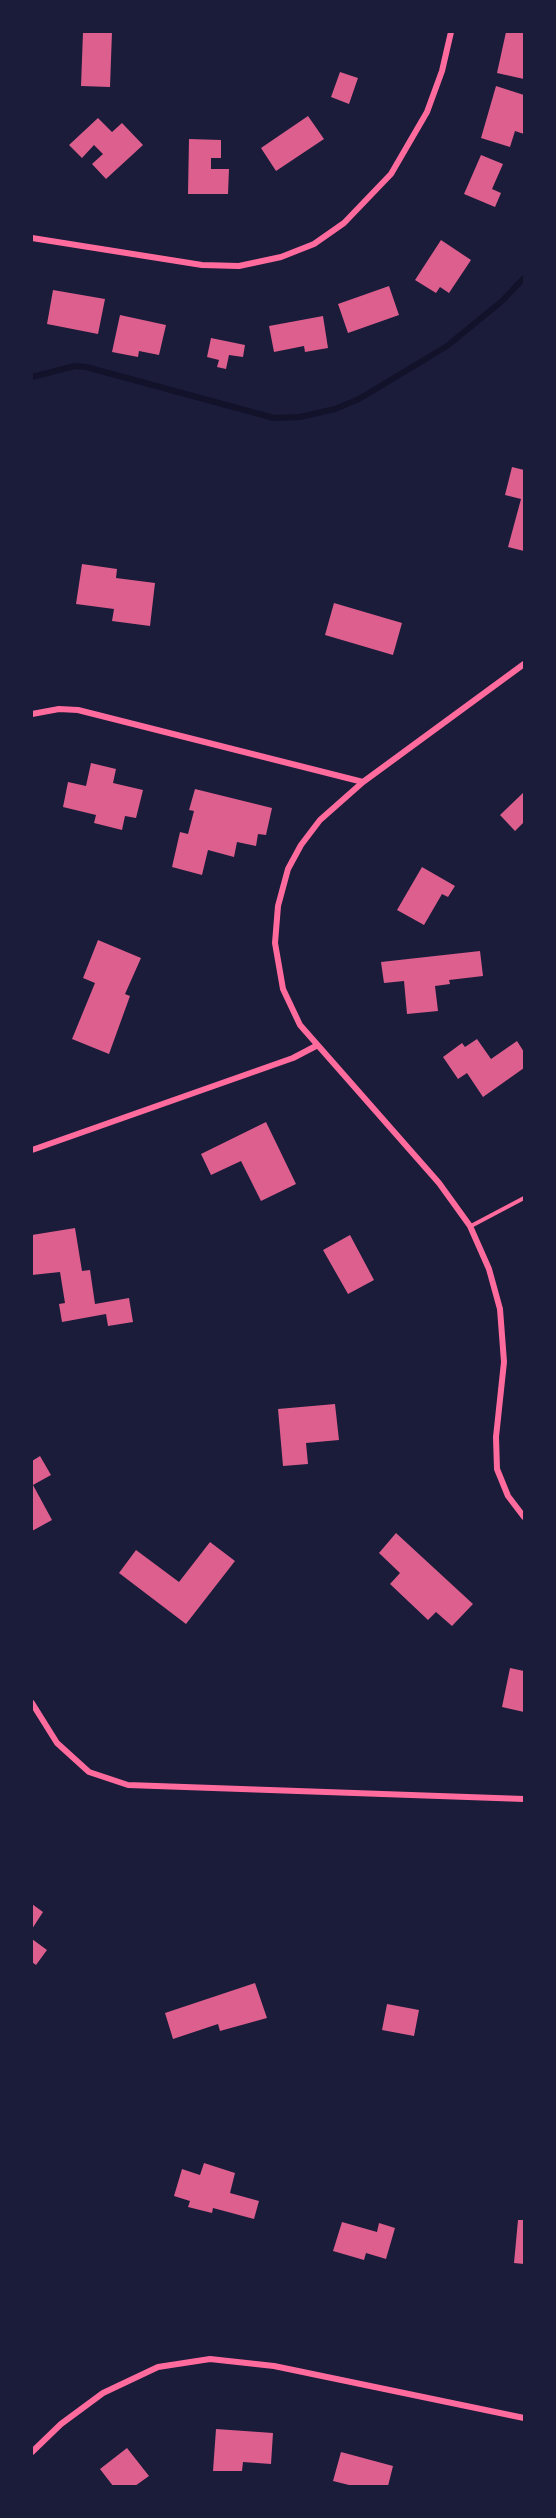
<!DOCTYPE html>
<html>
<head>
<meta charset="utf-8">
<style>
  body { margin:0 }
  #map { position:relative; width:556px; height:2518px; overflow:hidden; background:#1b1b3a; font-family:Lato,sans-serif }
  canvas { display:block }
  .frame { position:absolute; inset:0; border:33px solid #1b1b3a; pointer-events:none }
</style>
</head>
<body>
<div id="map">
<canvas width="556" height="2518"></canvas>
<div class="frame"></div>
</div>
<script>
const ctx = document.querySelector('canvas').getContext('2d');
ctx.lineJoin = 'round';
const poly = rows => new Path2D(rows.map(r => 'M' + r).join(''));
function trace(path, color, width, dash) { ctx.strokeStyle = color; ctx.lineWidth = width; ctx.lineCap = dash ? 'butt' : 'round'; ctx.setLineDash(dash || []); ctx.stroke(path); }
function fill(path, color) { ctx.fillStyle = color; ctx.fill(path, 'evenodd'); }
trace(poly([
  [32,377,75,366,86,367,274,418,300,417,335,409,359,399,447,346,502,301,524,278]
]), '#12122b', 6);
fill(poly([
  [83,32,112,32,110,87,81,86],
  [506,32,524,32,524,79,497,73],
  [340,72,358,78,349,104,331,97],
  [496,86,524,95,524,134,515,131,510,147,481,138],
  [308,116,324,139,276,171,261,148],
  [98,118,112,132,122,123,143,145,106,179,92,164,103,154,94,145,82,158,69,145],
  [189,139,221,140,221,158,211,158,211,169,229,169,228,194,188,194],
  [481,155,503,164,492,189,501,193,495,207,464,194],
  [441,240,471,260,449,293,440,287,436,293,415,280],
  [389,286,399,315,348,333,338,304],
  [53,290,105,299,98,334,47,324],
  [120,315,166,325,159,355,139,351,138,357,112,352],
  [323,316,328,348,305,352,304,346,274,352,269,326],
  [211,338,245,345,243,357,229,355,226,369,217,367,219,360,207,357],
  [512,467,524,470,524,551,508,547,521,499,505,495],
  [82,564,117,569,116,578,155,583,150,626,112,621,114,609,76,604],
  [334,603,402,623,393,655,325,635],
  [91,763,116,769,113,783,143,790,136,818,125,816,122,830,94,823,96,815,63,807,68,782,86,786],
  [195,789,272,808,266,835,258,834,256,846,237,842,234,857,208,850,202,875,172,867,180,832,188,834,194,811,189,810],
  [524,792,524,822,515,831,500,815],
  [422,867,455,886,448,897,442,894,424,925,397,910],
  [98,940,141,958,125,994,130,996,109,1054,72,1039,95,983,83,978],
  [480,951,483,976,449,980,450,984,435,986,438,1011,407,1014,404,981,384,983,381,962],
  [477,1039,491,1059,517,1041,524,1052,524,1068,483,1097,467,1073,458,1079,443,1057,462,1043,465,1047],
  [266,1122,296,1184,261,1201,241,1161,211,1175,201,1154],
  [75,1228,82,1271,90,1270,95,1304,129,1298,133,1322,108,1326,106,1314,62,1322,59,1304,65,1303,60,1272,32,1275,32,1235],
  [350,1235,374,1280,348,1294,323,1250],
  [335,1404,339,1440,306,1443,308,1464,283,1466,278,1409],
  [40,1456,51,1475,33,1485,52,1520,32,1531,32,1461],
  [396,1533,473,1604,452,1626,436,1612,428,1620,390,1584,400,1573,379,1553],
  [210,1542,235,1561,186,1624,119,1573,136,1550,179,1582],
  [510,1668,524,1671,524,1712,502,1707],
  [32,1904,43,1912,32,1929],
  [32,1939,47,1950,36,1965,32,1962],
  [255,1983,267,2018,220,2031,218,2024,173,2039,165,2013],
  [387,2004,419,2010,414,2036,382,2030],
  [204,2163,235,2173,230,2193,259,2201,254,2219,213,2208,212,2213,188,2207,190,2201,174,2196,182,2169,200,2175],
  [518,2220,524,2220,524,2264,514,2263],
  [342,2222,377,2232,379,2223,395,2228,386,2259,366,2253,364,2260,333,2251],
  [216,2429,273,2433,271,2464,243,2462,242,2471,213,2471],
  [127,2448,149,2476,135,2486,113,2486,100,2469],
  [341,2452,393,2466,388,2486,353,2486,333,2481]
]), '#dd5f8e');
trace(poly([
  [471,1226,524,1198]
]), '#ff6b9d', 4);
trace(poly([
  [32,238,202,265,239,266,281,257,314,244,344,223,391,174,427,112,442,71,451,32],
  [524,664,363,782,320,820,301,845,288,869,278,906,275,943,283,989,300,1025,439,1183,470,1226,489,1269,500,1309,504,1362,496,1437,497,1469,508,1496,524,1517],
  [32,714,59,709,78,710,363,782],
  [32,1150,293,1058,316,1046],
  [32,1703,57,1743,89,1772,128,1785,524,1799],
  [32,2452,61,2424,103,2393,158,2367,210,2359,274,2366,524,2418]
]), '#ff6b9d', 6);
</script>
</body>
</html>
